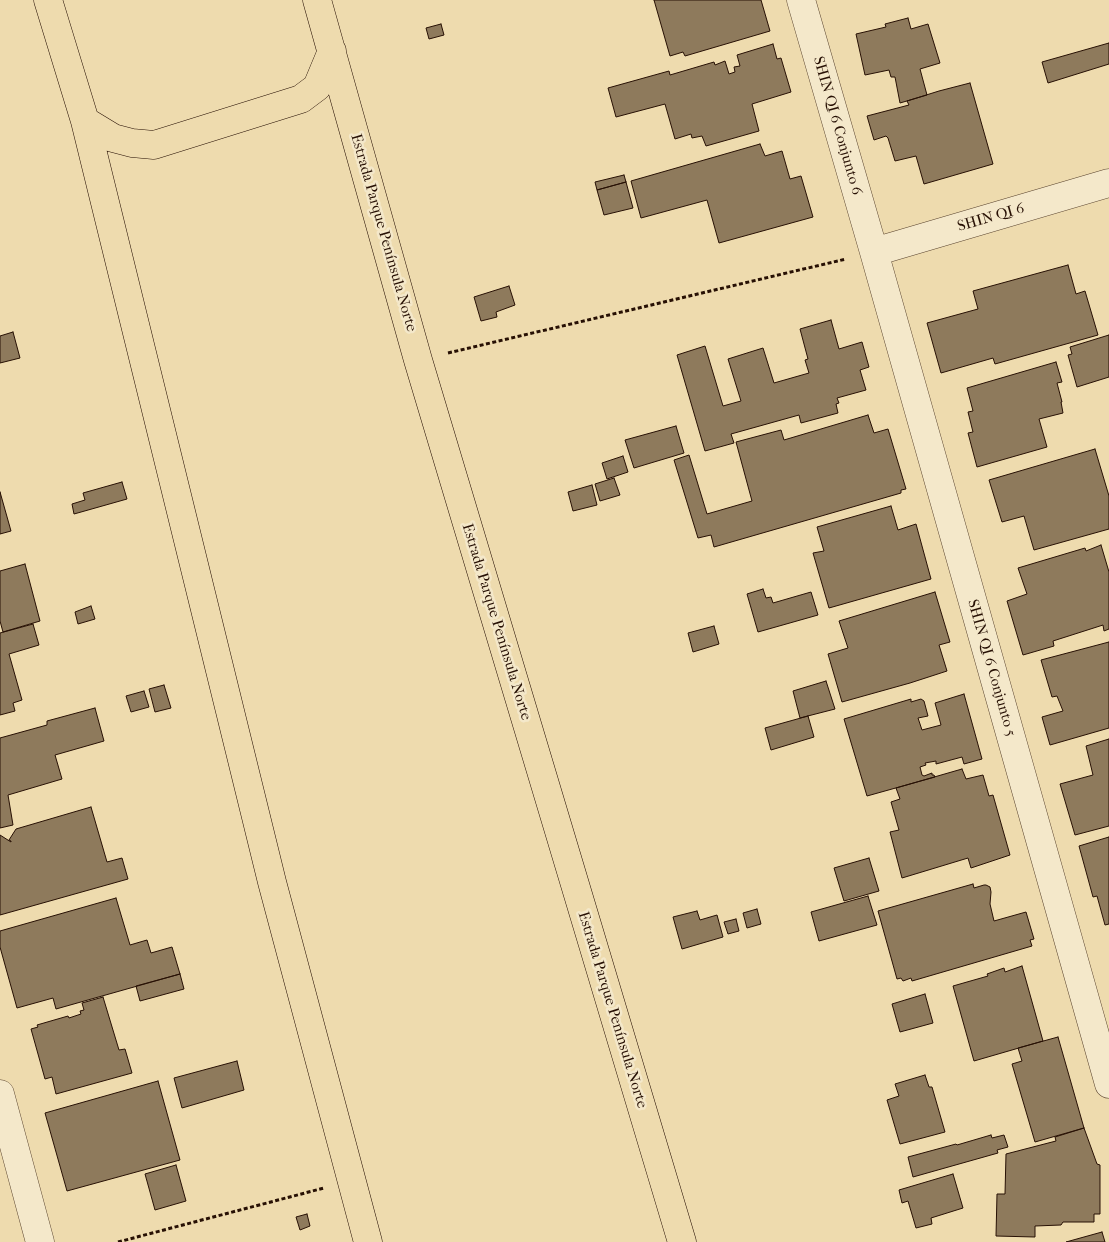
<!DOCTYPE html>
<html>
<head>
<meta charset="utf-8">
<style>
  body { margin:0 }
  canvas { display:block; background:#eedbae }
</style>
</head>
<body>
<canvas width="1109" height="1242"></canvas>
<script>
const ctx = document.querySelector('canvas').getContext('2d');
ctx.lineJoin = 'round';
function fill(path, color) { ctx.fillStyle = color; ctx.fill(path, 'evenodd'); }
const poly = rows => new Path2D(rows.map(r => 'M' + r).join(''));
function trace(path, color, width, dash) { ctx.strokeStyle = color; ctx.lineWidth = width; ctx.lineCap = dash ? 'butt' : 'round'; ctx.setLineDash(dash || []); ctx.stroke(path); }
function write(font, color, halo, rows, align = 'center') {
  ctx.font = font + ' "IM FELL French Canon",serif'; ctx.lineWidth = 5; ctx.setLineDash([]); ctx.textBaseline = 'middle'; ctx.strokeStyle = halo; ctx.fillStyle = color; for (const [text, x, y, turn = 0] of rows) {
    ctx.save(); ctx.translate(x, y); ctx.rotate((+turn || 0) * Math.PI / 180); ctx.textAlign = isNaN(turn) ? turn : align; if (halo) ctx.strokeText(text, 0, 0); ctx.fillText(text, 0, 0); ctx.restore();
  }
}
const building = poly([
  [654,0,761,0,770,31,685,56,683,52,670,56,654,0],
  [908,18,911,29,928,24,940,63,920,69,927,95,900,103,895,77,891,77,889,70,865,75,856,34,886,27,885,24,908,18],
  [441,24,444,35,429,39,426,28,441,24],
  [1109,43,1109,64,1048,83,1042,62,1109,43],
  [773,44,777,59,781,58,791,92,752,104,759,131,706,146,702,136,692,138,691,134,675,139,665,104,616,117,608,88,669,71,670,75,714,62,715,65,725,61,729,74,735,72,734,67,740,66,737,55,773,44],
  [970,83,993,164,924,184,916,156,895,161,888,138,886,136,874,140,867,116,909,105,907,101,939,91,970,83],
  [760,144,765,156,782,151,790,179,801,176,813,217,719,243,707,200,641,218,631,181,760,144],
  [624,175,626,182,597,190,595,182,624,175],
  [626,182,633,208,604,215,597,190,626,182],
  [1068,265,1076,294,1085,291,1098,335,995,364,993,358,941,373,927,323,978,309,973,291,1068,265],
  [509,286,515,305,496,312,497,317,481,321,474,297,509,286],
  [831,320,839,349,862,342,869,367,860,370,866,390,837,398,839,403,836,404,838,413,801,423,799,415,731,434,734,443,705,451,677,355,705,346,723,406,741,401,728,359,763,348,774,383,809,373,805,360,808,359,800,329,831,320],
  [13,332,20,358,0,363,0,336,13,332],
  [1109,335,1109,377,1077,387,1068,355,1072,354,1070,347,1109,335],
  [1056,362,1062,382,1057,383,1062,402,1061,402,1063,413,1039,419,1047,447,977,467,968,433,973,432,968,412,973,411,967,388,1056,362],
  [868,415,874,433,888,429,906,489,901,490,901,493,714,547,711,535,698,538,674,460,689,455,707,514,752,501,736,442,781,430,784,440,868,415],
  [676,426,684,453,634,468,625,440,676,426],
  [1095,449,1109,496,1109,529,1034,550,1024,516,1002,522,989,480,1095,449],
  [623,456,628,472,607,479,602,463,623,456],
  [614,478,620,495,600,501,595,484,614,478],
  [122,482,127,499,74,514,72,504,85,500,83,493,122,482],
  [592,485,597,505,573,511,568,492,592,485],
  [0,492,11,531,0,534,0,492],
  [891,506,898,530,916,524,931,579,829,608,813,553,824,551,817,527,891,506],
  [1101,545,1109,572,1109,629,1104,631,1103,625,1053,641,1054,646,1023,655,1007,601,1027,594,1018,568,1085,548,1086,551,1101,545],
  [25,564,40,621,3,632,0,621,0,571,25,564],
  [763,589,766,598,771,597,773,603,811,592,818,615,758,632,747,594,763,589],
  [935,592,950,642,939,645,947,671,910,683,842,702,828,654,848,648,839,621,935,592],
  [91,606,95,619,78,624,75,612,91,606],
  [33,624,39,645,9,654,22,700,13,703,15,711,0,715,0,633,33,624],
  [714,626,719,644,693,652,688,633,714,626],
  [1109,642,1109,728,1050,745,1042,717,1063,711,1057,696,1052,697,1041,660,1109,642],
  [826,681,835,709,800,718,793,691,826,681],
  [164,685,171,708,155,712,149,689,164,685],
  [144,691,149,707,131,712,126,696,144,691],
  [964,694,982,759,964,764,962,757,936,764,936,761,925,763,926,765,920,767,922,775,924,776,932,773,932,775,934,775,935,777,867,796,844,719,911,699,911,702,921,699,924,701,928,716,918,718,922,730,941,725,935,703,964,694],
  [95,708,104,741,55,755,62,779,8,795,13,825,0,828,0,738,47,725,47,721,95,708],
  [808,716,814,737,771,750,765,728,808,716],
  [1109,739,1109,826,1075,835,1060,784,1093,775,1086,746,1109,739],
  [962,769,966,779,983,775,989,796,993,795,1010,855,971,868,968,858,902,878,890,832,899,830,891,802,900,799,896,788,962,769],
  [91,807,107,862,122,858,128,879,0,915,0,835,11,842,11,841,9,840,16,829,91,807],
  [1109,837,1109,924,1105,925,1097,896,1093,897,1079,846,1109,837],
  [869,858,879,891,844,901,834,868,869,858],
  [973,884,974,888,984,885,986,885,990,887,991,892,990,904,994,921,1026,912,1034,939,1030,940,1032,946,912,981,911,978,903,981,901,978,897,979,878,911,973,884],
  [868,896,877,925,819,941,811,912,868,896],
  [116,898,130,945,147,940,151,953,172,947,180,974,56,1009,53,998,17,1008,0,947,0,931,116,898],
  [757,909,761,924,747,928,743,913,757,909],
  [697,911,700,920,717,915,723,937,682,949,673,917,697,911],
  [736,919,739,931,728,934,724,922,736,919],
  [1022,966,1043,1041,974,1061,953,986,988,976,987,974,1004,968,1005,972,1022,966],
  [180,974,184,989,140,1001,136,986,180,974],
  [925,994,933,1023,900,1032,892,1004,925,994],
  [103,997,119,1050,125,1049,132,1073,56,1094,52,1077,45,1079,31,1029,38,1027,37,1025,68,1016,69,1018,81,1014,80,1011,84,1010,82,1003,103,997],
  [1058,1037,1084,1128,1035,1142,1012,1064,1022,1061,1018,1048,1058,1037],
  [237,1061,244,1090,182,1108,174,1078,237,1061],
  [925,1075,929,1087,932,1087,945,1132,900,1144,887,1100,899,1096,895,1084,925,1075],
  [158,1081,180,1160,67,1191,45,1113,158,1081],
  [1084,1128,1097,1164,1100,1165,1100,1214,1094,1214,1094,1222,1063,1222,1061,1225,1035,1226,1035,1237,996,1236,997,1194,1005,1194,1006,1154,1056,1141,1055,1137,1084,1128],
  [991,1135,992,1138,1004,1135,1008,1147,997,1150,998,1153,913,1177,908,1157,956,1144,957,1145,991,1135],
  [176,1165,186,1201,155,1210,145,1174,176,1165],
  [953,1174,963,1208,931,1218,932,1224,916,1228,908,1201,902,1203,899,1190,953,1174],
  [307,1214,310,1226,300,1230,296,1217,307,1214],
  [1102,1232,1105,1242,1066,1242,1102,1232]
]);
fill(building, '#8e7a5c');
trace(building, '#271004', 1);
const minor = poly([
  [801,0,874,252,1109,1084],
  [874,252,1109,183],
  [0,1094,40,1242]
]);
const major = poly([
  [48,0,85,121,272,882,368,1242],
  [317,0,418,360,682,1242],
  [85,121,113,138,132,143,154,145,301,99,317,87,332,51]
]);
trace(minor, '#59432e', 29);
trace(major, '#271004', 29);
trace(poly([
  [448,353,846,259],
  [118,1242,324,1188]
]), '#271004', 3, [4, 2.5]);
trace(minor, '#f4e8ca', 28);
trace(major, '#eedbae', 28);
write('15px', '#271004', '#f4e8ca', [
  ["SHIN QI 6 Conjunto 6",837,126,74],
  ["SHIN QI 6",991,218,-16],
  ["Estrada Parque Península Norte",383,233,74],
  ["Estrada Parque Península Norte",496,622,73],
  ["SHIN QI 6 Conjunto 5",991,668,74],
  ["Estrada Parque Península Norte",612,1010,73]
]);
</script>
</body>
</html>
